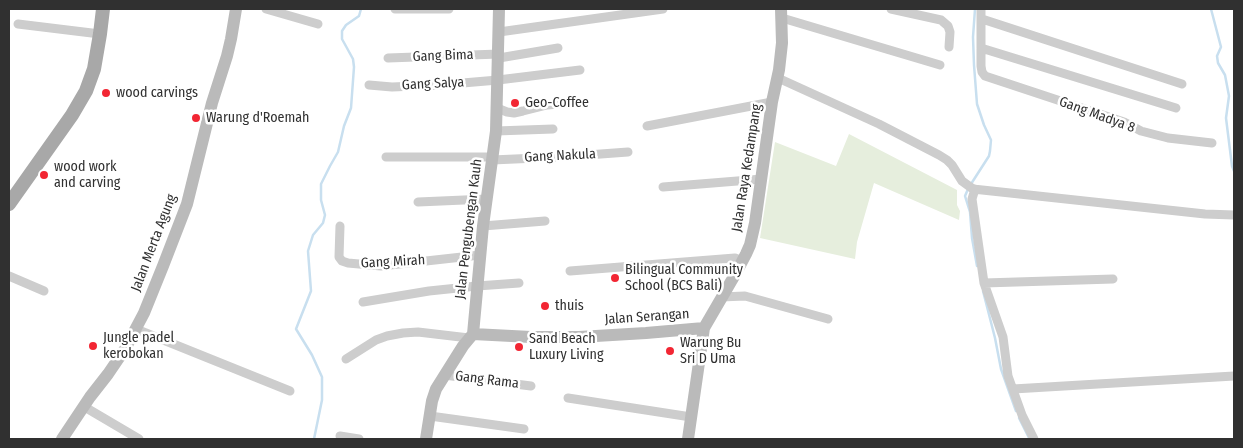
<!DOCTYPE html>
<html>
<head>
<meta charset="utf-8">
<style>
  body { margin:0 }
  #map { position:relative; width:1243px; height:448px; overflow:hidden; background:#fff; font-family:"Fira Sans Condensed",sans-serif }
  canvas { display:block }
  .frame { position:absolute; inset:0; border:10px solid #303030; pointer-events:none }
</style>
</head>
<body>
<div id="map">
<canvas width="1243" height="448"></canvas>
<div class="frame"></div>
</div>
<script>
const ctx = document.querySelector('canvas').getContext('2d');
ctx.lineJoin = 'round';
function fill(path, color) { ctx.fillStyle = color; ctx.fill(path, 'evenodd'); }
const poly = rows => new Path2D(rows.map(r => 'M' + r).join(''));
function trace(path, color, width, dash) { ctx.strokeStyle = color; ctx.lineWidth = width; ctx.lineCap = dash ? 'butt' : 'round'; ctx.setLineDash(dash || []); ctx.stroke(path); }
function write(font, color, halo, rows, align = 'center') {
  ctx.font = font + ' "Fira Sans Condensed",sans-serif'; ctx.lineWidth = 5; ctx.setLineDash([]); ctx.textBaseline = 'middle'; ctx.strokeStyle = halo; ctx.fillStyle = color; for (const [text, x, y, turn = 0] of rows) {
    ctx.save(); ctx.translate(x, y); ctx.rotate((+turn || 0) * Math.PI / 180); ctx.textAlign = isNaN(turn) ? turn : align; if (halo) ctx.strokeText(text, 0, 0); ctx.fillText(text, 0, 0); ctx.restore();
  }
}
fill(poly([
  [849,134,957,190,957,205,960,211,959,220,874,183,857,242,855,259,760,238,775,142,836,166]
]), '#e6eedd');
trace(poly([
  [1211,9,1221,47,1217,56,1218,63,1225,75,1229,96,1226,118,1232,166,1234,171],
  [971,184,989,156,990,151,991,140,984,125,977,104,974,65,973,37,975,9],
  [968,189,965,196,970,212,972,238,977,266],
  [983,291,995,338,1001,369,1016,411],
  [1019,418,1029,438],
  [314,439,322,400,322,377,312,355,296,329,311,291,308,251,313,235,323,223,325,215,321,200,321,184,330,166,338,152,344,126,351,108,354,67,353,59,342,39,342,31,346,25,359,16,361,9]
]), '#c8dfef', 2.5);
trace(poly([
  [266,9,318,24],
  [395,9,449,9],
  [891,9,941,20,948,26,950,32,949,47],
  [981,9,981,66,982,72,985,76,1124,122,1141,131,1168,138,1212,143],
  [782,18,940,65],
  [982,19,1182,84],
  [18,24,100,34],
  [499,32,663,9],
  [981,48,1176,108],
  [388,58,499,54],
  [499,58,558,48],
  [778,78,879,124,939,155,947,160,952,165,962,181,973,189,1205,214,1234,215],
  [369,85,392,87,439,85,498,80,580,70],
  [497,108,507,112,514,113,523,111,547,105,573,103],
  [647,126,772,102],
  [496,131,553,129],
  [386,157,493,157],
  [492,160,560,157,628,152],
  [663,187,762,179],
  [975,189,972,199,984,283,1003,337,1008,376,1022,415,1034,439],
  [418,202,487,199],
  [340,226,339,257,342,261,348,263,381,266,480,255],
  [483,226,545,221],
  [570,271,735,258,742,261],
  [9,276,44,291],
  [984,283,1113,279],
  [721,297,745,296,828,319],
  [363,302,429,291,477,286,519,283],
  [136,329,290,391],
  [346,359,376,340,387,336,403,333,418,332,469,338],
  [444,375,531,386],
  [1013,389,1234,376],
  [568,398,691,417],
  [83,406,139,439],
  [430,416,524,429],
  [340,436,359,439]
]), '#cdcdcd', 9);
trace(poly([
  [473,334,531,337,579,337,646,333,704,328],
  [62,439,90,397,108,374,125,349,144,313,163,266,187,204,212,103,227,56,231,39,236,9],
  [426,439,432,401,436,389,463,346,473,334,483,226,496,131,499,9],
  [688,439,704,328,736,273,746,254,750,245,755,223,772,102,779,70,782,43,781,9]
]), '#bababa', 12);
trace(poly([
  [9,204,72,115,86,91,94,69,100,34,103,9]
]), '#a8a8a8', 14);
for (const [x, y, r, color] of [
  [106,93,5,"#f22633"],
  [515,103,5,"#f22633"],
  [196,118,5,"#f22633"],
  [44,175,5,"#f22633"],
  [615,278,5,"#f22633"],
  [545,306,5,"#f22633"],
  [93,346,5,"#f22633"],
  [519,347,5,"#f22633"],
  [670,351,5,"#f22633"]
]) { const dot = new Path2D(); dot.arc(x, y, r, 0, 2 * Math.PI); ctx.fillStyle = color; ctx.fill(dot); trace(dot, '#fff', 2); }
write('14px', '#303030', '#fff', [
  ["Gang Bima",443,56,-2],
  ["Gang Salya",433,84,-3],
  ["Gang Madya 8",1097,115,20],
  ["Gang Nakula",560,156,-3],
  ["Jalan Raya Kedampang",747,168,-81],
  ["Jalan Pengubengan Kauh",469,229,-83],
  ["Jalan Merta Agung",154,243,-69],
  ["Gang Mirah",393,262,-3],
  ["Jalan Serangan",647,317,-4],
  ["Gang Rama",487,380,7]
]);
write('14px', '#303030', '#fff', [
  ["wood carvings",116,93],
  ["Geo-Coffee",525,103],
  ["Warung d'Roemah",206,118],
  ["wood work",54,167],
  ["and carving",54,183],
  ["Bilingual Community",625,270],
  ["School (BCS Bali)",625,286],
  ["thuis",555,306],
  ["Jungle padel",103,338],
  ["kerobokan",103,354],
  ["Sand Beach",529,339],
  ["Luxury Living",529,355],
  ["Warung Bu",680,343],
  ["Sri D Uma",680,359]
], 'left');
</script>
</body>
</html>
